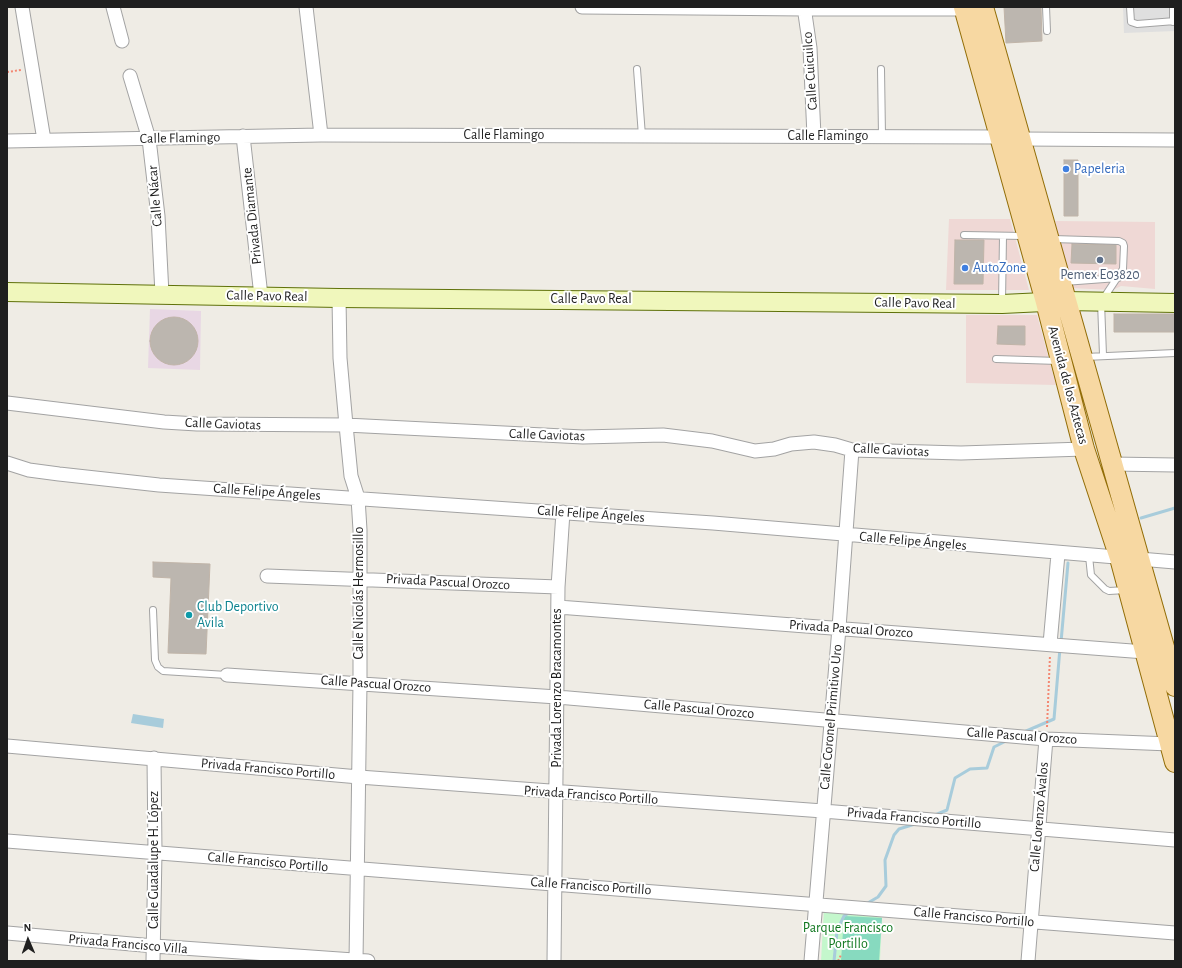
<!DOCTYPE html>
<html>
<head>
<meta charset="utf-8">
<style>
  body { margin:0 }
  #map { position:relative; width:1182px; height:968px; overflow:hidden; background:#efece5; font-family:"Alegreya Sans",sans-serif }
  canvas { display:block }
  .frame { position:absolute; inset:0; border:8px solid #1f1f1f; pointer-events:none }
  .north { position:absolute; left:8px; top:920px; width:40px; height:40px; -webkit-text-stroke:3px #fff; paint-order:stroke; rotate:358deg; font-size:11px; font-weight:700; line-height:16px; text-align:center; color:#1f1f1f }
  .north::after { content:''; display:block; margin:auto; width:14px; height:18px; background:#1f1f1f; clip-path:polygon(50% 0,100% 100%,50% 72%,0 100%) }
</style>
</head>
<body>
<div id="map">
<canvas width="1182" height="968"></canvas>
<div class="frame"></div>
<div class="north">N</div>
</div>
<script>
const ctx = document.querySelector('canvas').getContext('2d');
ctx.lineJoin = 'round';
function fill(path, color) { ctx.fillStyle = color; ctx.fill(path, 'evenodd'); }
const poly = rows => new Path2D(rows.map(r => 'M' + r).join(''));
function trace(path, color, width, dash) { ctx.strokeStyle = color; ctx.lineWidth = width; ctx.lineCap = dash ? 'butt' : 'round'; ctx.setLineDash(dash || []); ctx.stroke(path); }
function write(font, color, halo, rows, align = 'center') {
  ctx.font = font + ' "Alegreya Sans",sans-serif'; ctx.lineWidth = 4; ctx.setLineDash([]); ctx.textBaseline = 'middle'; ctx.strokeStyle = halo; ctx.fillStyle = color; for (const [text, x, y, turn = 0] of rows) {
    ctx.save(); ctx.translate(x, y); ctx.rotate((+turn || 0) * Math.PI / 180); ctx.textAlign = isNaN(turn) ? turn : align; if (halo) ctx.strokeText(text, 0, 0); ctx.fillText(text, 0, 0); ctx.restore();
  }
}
fill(poly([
  [949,219,1010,219,1029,290,946,290],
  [1055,221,1155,222,1155,289,1121,286,1113,290,1069,288],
  [966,315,1037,315,1056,385,966,383]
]), '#efd8d5');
fill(poly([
  [150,309,201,311,200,370,148,368]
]), '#e8d7e4');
fill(poly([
  [824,909,882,912,880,961,821,961]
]), '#c4f7cc');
fill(poly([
  [844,916,882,918,879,961,841,961]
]), '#87dabf');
fill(poly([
  [1123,7,1175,7,1175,31,1124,33]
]), '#dfdfdf');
fill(poly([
  [133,714,164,719,163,728,131,723]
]), '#a8ccdb');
trace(poly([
  [1141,518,1175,508],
  [1061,642,1068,563],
  [1024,732,1054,719,1060,648],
  [935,815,947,810,955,778,970,769,987,768,994,747,1006,741],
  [866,904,878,897,886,886,885,860,894,835,899,829,915,824],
  [834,961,837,931,844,916,850,912]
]), '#a8ccdb', 3);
const building = poly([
  [1004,7,1041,7,1042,41,1006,43,1004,7],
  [1064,160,1078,160,1078,216,1064,216,1064,160],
  [955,240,984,240,983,284,954,284,955,240],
  [1072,244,1116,245,1116,264,1071,263,1072,244],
  [1114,314,1175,314,1175,332,1114,332,1114,314],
  '150 341a24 24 0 1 1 48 0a24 24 0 1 1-48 0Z',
  [998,326,1025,326,1025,345,997,344,998,326],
  [153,562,210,564,206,654,168,653,171,578,153,577,153,562]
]);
fill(building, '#bcb6af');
trace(building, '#c0b4a8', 1);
const lane = poly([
  [1046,7,1047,31],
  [1130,7,1131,22,1137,24,1175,21],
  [1173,7,1173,22],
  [637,69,642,136],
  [881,69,882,136],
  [964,235,1024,236],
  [1053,239,1119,241,1123,243,1124,246,1123,269,1101,302,1103,355],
  [1064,282,1118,278],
  [1002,302,1003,236],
  [1085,357,1175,353],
  [996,359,1058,361],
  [1089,556,1091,575,1105,589,1109,591,1126,590],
  [153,610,155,660,158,667,163,671,227,675]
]);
const street = poly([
  [22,7,44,140],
  [113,7,122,41],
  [306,7,321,135],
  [582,7,805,9,964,9],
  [804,7,810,48,814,136],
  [130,76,149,139,158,216,162,294],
  [243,136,261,296],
  [1021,139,1175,140],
  [7,141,321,135,1001,137],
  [339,298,340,358,346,425,351,476,358,498,360,530,360,683,356,961],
  [7,403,164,422,197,424,346,425,583,437,663,435,712,441,755,451,774,449,791,444,814,442,835,445,852,450,961,453,1084,449],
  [7,463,29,470,59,474,159,485,713,523,1175,562],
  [1112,464,1175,465],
  [267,576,558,587],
  [558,607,1145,652],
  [1050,644,1058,554],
  [227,675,557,697,1046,739,1170,744],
  [7,746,359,777,823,811,1175,840],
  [7,841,1175,933],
  [7,933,154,946,368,961],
  [153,961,155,852,154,758],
  [554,961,558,587,563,512],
  [811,961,839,628,852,450],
  [1028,961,1046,739]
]);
const secondary = poly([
  [7,292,339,298,1002,304,1065,301,1175,303]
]);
const primary = poly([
  [964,7,1046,302,1084,449,1120,558,1175,762],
  [983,7,1175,686]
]);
trace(lane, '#a3a3a3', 8);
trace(street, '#a3a3a3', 15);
trace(secondary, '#5f710a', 20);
trace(primary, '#926d07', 22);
trace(poly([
  [7,72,21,70],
  [1047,727,1050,655],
  [838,961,841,955]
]), '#f38772', 2, [2, 2]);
trace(lane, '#fff', 6);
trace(street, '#fff', 13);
trace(secondary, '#f0f7bc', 18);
trace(primary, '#f7d8a2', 20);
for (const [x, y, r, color] of [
  [1066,169,4,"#3f7fe0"],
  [1100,260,4,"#5c6f8a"],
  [965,268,4,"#3f7fe0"],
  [189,615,4,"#0f9aa8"]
]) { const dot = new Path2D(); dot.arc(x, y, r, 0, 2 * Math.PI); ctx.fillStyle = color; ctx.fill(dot); trace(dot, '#fff', 1.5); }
write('14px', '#1f1f1f', '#fff', [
  ["Calle Cuicuilco",810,71,-94],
  ["Calle Flamingo",504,135],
  ["Calle Flamingo",828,136],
  ["Calle Flamingo",180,138,-1],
  ["Calle Nácar",155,196,-95],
  ["Privada Diamante",252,216,-96],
  ["Calle Pavo Real",267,296,1],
  ["Calle Pavo Real",591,299],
  ["Calle Pavo Real",915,303,1],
  ["Avenida de los Aztecas",1068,385,75],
  ["Calle Gaviotas",223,424,2],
  ["Calle Gaviotas",547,435,2],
  ["Calle Gaviotas",891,450,3],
  ["Calle Felipe Ángeles",267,492,4],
  ["Calle Felipe Ángeles",591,514,4],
  ["Calle Felipe Ángeles",913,541,5],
  ["Privada Pascual Orozco",448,582,3],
  ["Calle Nicolás Hermosillo",359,593,-90],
  ["Privada Pascual Orozco",851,629,4],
  ["Calle Pascual Orozco",376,684,4],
  ["Privada Lorenzo Bracamontes",557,688,-90],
  ["Calle Pascual Orozco",699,709,5],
  ["Calle Coronel Primitivo Uro",831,717,-85],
  ["Calle Pascual Orozco",1022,736,4],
  ["Privada Francisco Portillo",268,769,5],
  ["Privada Francisco Portillo",591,795,4],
  ["Calle Lorenzo Ávalos",1039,817,-85],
  ["Privada Francisco Portillo",914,818,5],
  ["Calle Guadalupe H. López",154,860,-90],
  ["Calle Francisco Portillo",268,862,5],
  ["Calle Francisco Portillo",591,886,4],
  ["Calle Francisco Portillo",974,917,5],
  ["Privada Francisco Villa",128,944,5]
]);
write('14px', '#366cbe', '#fff', [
  ["Papeleria",1074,169],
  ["AutoZone",973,268]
], 'left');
write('14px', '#4e5e75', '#fff', [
  ["Pemex E03820",1100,275]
]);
write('14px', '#0d838f', '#fff', [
  ["Club Deportivo",197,607],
  ["Avila",197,623]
], 'left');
write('14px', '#117820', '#fff', [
  ["Parque Francisco",848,928],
  ["Portillo",848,944]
]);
</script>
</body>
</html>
